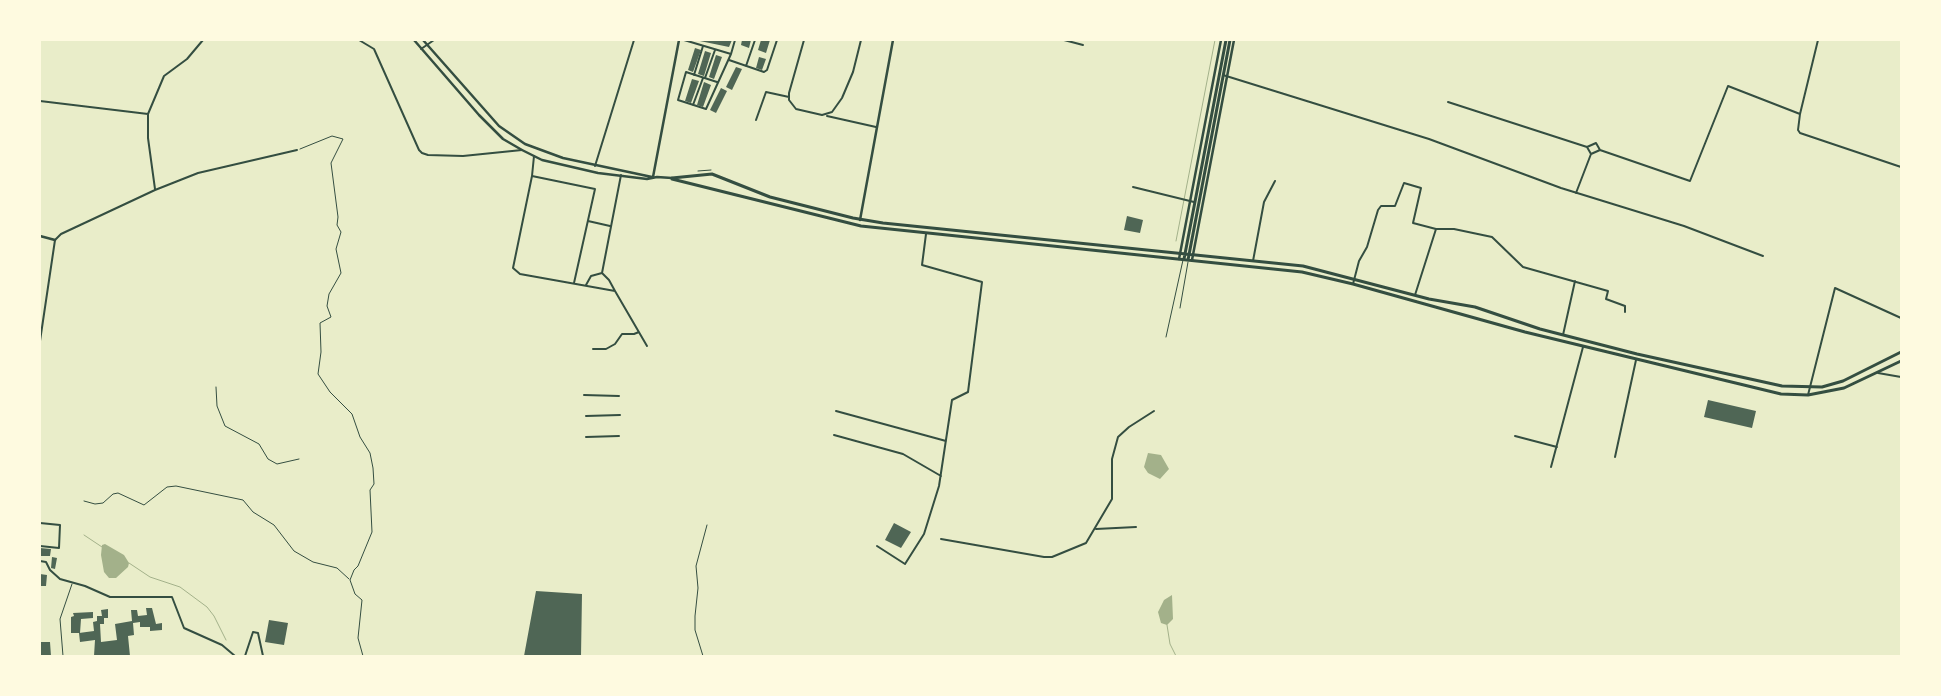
<!DOCTYPE html>
<html>
<head>
<meta charset="utf-8">
<style>
  body { margin:0 }
  #map { position:relative; width:1941px; height:696px; overflow:hidden; background:#e9edc9; font-family:"Nunito Sans",sans-serif }
  canvas { display:block }
  .frame { position:absolute; inset:0; border:41px solid #fefae0; pointer-events:none }
</style>
</head>
<body>
<div id="map">
<canvas width="1941" height="696"></canvas>
<div class="frame"></div>
</div>
<script>
const ctx = document.querySelector('canvas').getContext('2d');
ctx.lineJoin = 'round';
function fill(path, color) { ctx.fillStyle = color; ctx.fill(path, 'evenodd'); }
const poly = rows => new Path2D(rows.map(r => 'M' + r).join(''));
function trace(path, color, width, dash) { ctx.strokeStyle = color; ctx.lineWidth = width; ctx.lineCap = dash ? 'butt' : 'round'; ctx.setLineDash(dash || []); ctx.stroke(path); }
fill(poly([
  [1148,453,1161,455,1169,469,1160,479,1148,473,1144,467],
  [105,544,124,555,129,563,128,567,116,578,109,578,104,572,101,555,102,545],
  [1172,595,1173,619,1167,625,1161,623,1158,612,1164,600]
]), '#a3b18a');
trace(poly([
  [1176,241,1215,40],
  [84,535,102,547],
  [129,563,150,577,180,587,207,607,214,616,226,640],
  [1167,625,1170,644,1176,656]
]), '#a3b18a', 1);
fill(poly([
  [695,40,732,40,729,47],
  [742,40,751,40,749,48,741,45],
  [761,40,770,40,766,53,758,50],
  [695,48,701,50,693,72,688,70],
  [705,51,711,53,704,76,698,74],
  [716,55,722,57,714,79,709,77],
  [759,57,766,59,762,70,756,68],
  [736,67,742,69,732,90,726,87],
  [692,79,699,81,691,103,685,101],
  [704,82,711,85,703,107,697,105],
  [721,88,727,91,716,113,710,110],
  [1127,216,1143,220,1140,233,1124,230],
  [1708,400,1756,411,1752,428,1704,417],
  [894,523,911,532,901,548,885,540],
  [40,548,51,549,50,556,40,556],
  [52,557,57,558,55,569,51,568],
  [40,574,47,575,46,586,40,586],
  [536,591,582,594,581,656,524,656],
  [146,608,152,608,156,624,162,623,162,630,150,631,150,627,140,627,140,622,133,623,134,635,128,636,130,656,94,656,95,640,80,642,79,633,94,631,93,622,97,621,97,616,102,616,101,610,108,609,108,618,104,618,104,624,100,624,101,642,117,640,115,624,132,621,131,610,137,610,138,616,147,615],
  [93,612,93,618,81,619,80,633,71,633,71,617,74,616,73,613],
  [269,620,288,623,284,645,265,642],
  [40,642,50,642,51,656,40,656]
]), '#4f6655');
trace(poly([
  [300,149,332,136,343,139,331,163,338,217,337,225,341,232,336,249,341,273,329,294,327,306,331,317,320,323,321,352,318,374,330,392,352,414,360,437,370,453,373,468,374,484,370,490,372,532,358,566,354,570,350,580,355,594,362,600,358,638,363,656],
  [698,171,711,170],
  [216,387,217,406,225,426,259,444,268,459,277,464,299,459],
  [84,501,95,504,103,503,113,494,118,493,144,505,167,487,176,486,243,500,253,512,274,525,294,551,313,562,337,568,349,579],
  [703,656,695,630,695,616,698,588,696,566,707,525]
]), '#344e41', 1);
trace(poly([
  [1180,308,1188,262],
  [1166,337,1183,260],
  [63,656,60,619,72,584]
]), '#344e41', 1);
trace(poly([
  [40,523,60,525,59,548,40,546],
  [40,561,46,562,50,570,60,579,85,586,110,597,172,597,184,628,222,645,235,656],
  [245,656,253,632,258,633,263,656]
]), '#344e41', 2);
trace(poly([
  [359,40,374,49,419,150,422,153,428,155,463,156,522,150],
  [684,40,731,54,735,40],
  [804,40,789,93,789,100,796,109,822,115,832,112,842,98,853,72,861,40],
  [1064,40,1083,45],
  [1818,40,1800,114,1798,130,1800,133,1901,167],
  [421,49,434,40],
  [729,60,764,72,767,70,777,40],
  [746,66,755,40],
  [694,75,703,46],
  [1223,75,1429,139,1561,188,1684,226,1763,256],
  [705,78,715,50],
  [717,82,686,72,678,100,706,109,731,54],
  [40,101,148,114],
  [1448,102,1587,147],
  [693,105,703,78],
  [827,116,876,127],
  [756,120,766,92,789,97],
  [1600,150,1690,181,1728,86,1800,114],
  [534,156,532,176,513,268,520,274,615,291,647,346],
  [595,166,634,40],
  [532,176,595,189,574,283],
  [1133,187,1194,202],
  [155,189,148,138,148,114,164,76,187,59,203,40],
  [1576,193,1591,154,1587,147,1596,143,1600,150,1591,154],
  [588,221,610,226],
  [1253,261,1264,202,1275,181],
  [602,273,621,175],
  [1353,284,1359,261,1367,247,1378,210,1381,206,1395,206,1404,183,1421,188,1413,223,1436,229,1454,229,1492,237,1523,267,1608,291,1606,299,1625,306,1625,312],
  [586,285,591,276,602,273,609,280,615,291],
  [1415,295,1436,229],
  [1563,335,1575,281],
  [40,341,55,240,61,234,155,190,198,173,297,150],
  [593,349,606,349,615,344,622,334,634,334,639,332],
  [1878,373,1901,377],
  [584,395,619,396],
  [1808,395,1835,288,1901,318],
  [836,411,946,441],
  [586,416,620,415],
  [834,435,903,454,941,476],
  [1515,436,1557,447],
  [586,437,619,436],
  [1615,457,1636,360],
  [1551,467,1583,347],
  [1096,529,1136,527],
  [941,539,1044,557,1052,557,1086,543,1112,499,1112,459,1118,437,1129,427,1154,411],
  [877,546,905,564,924,534,939,486,952,400,968,392,982,282,922,265,926,234]
]), '#344e41', 2);
trace(poly([
  [414,40,479,115,503,139,522,150,542,160,598,173,647,179,657,177,672,178],
  [423,40,499,126,525,144,563,158,652,177],
  [653,177,679,40],
  [860,220,893,40],
  [40,236,55,240],
  [1179,259,1221,40],
  [1192,260,1234,40]
]), '#344e41', 2.5);
trace(poly([
  [672,178,712,174,770,197,853,218,883,223,1303,266,1429,299,1475,307,1540,329,1637,354,1782,386,1822,387,1843,381,1901,352],
  [672,179,861,226,1302,272,1353,284,1525,332,1781,394,1808,395,1844,388,1901,361],
  [1184,259,1226,40],
  [1188,260,1230,40]
]), '#344e41', 3);
</script>
</body>
</html>
